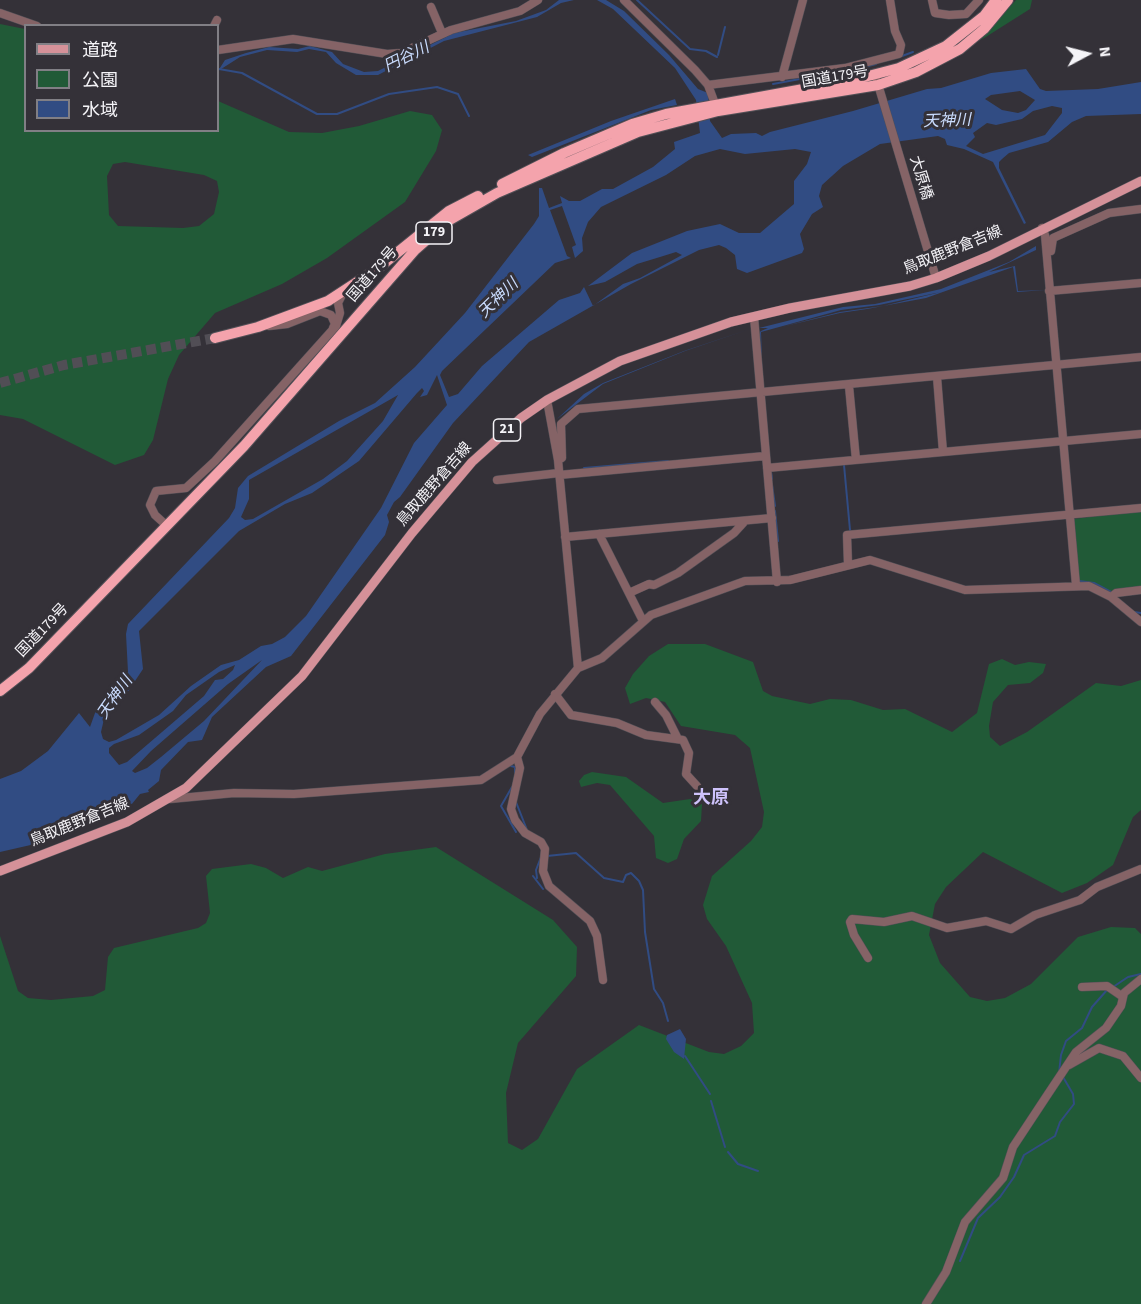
<!DOCTYPE html>
<html>
<head>
<meta charset="utf-8">
<style>
  body { margin:0 }
  #map { position:relative; width:1141px; height:1304px; overflow:hidden; background:#343138; font-family:"Source Sans 3","Noto Sans JP",sans-serif }
  canvas { display:block }
  .legend { position:absolute; left:24px; top:24px; width:195px; height:108px; box-sizing:border-box; background:#343138; border:2px solid #817f85; margin:0; padding:8px 10px; list-style:none; font-size:18px; color:#f5f4f8 }
  .legend li { display:flex; align-items:center; gap:12px; height:30px }
  .legend b { width:30px; border:2px solid #817f85 }
  .north { position:absolute; left:1057px; top:24px; width:60px; height:60px; -webkit-text-stroke:4px #343138; paint-order:stroke; rotate:83deg; font-size:16px; font-weight:700; line-height:24px; text-align:center; color:#f5f4f8 }
  .north::after { content:''; display:block; margin:auto; width:21px; height:27px; background:#f5f4f8; clip-path:polygon(50% 0,100% 100%,50% 72%,0 100%) }
</style>
</head>
<body>
<div id="map">
<canvas width="1141" height="1304"></canvas>
<ul class="legend">
<li><b style="height:8px;background:#d59199"></b>道路</li>
<li><b style="height:16px;background:#215a37"></b>公園</li>
<li><b style="height:16px;background:#314c83"></b>水域</li>
</ul>
<div class="north">N</div>
</div>
<script>
const ctx = document.querySelector('canvas').getContext('2d');
ctx.lineJoin = 'round';
function fill(path, color) { ctx.fillStyle = color; ctx.fill(path, 'evenodd'); }
const poly = rows => new Path2D(rows.map(r => 'M' + r).join(''));
function trace(path, color, width, dash) { ctx.strokeStyle = color; ctx.lineWidth = width; ctx.lineCap = dash ? 'butt' : 'round'; ctx.setLineDash(dash || []); ctx.stroke(path); }
function write(font, color, halo, rows, align = 'center') {
  ctx.font = font + ' "Source Sans 3","Noto Sans JP",sans-serif'; ctx.lineWidth = 6; ctx.setLineDash([]); ctx.textBaseline = 'middle'; ctx.strokeStyle = halo; ctx.fillStyle = color; for (const [text, x, y, turn = 0] of rows) {
    ctx.save(); ctx.translate(x, y); ctx.rotate((+turn || 0) * Math.PI / 180); ctx.textAlign = isNaN(turn) ? turn : align; if (halo) ctx.strokeText(text, 0, 0); ctx.fillText(text, 0, 0); ctx.restore();
  }
}
fill(poly([
  [1016,0,1032,0,1030,9,981,40],
  [0,24,25,29,26,130,218,130,218,101,289,132,322,133,359,126,410,111,432,115,442,130,436,151,405,202,327,258,282,284,215,313,179,355,168,379,153,440,144,455,115,465,23,419,0,415],
  [125,162,204,175,217,181,219,192,214,214,199,226,183,228,118,226,109,215,107,176,113,164],
  [1141,510,1141,588,1110,593,1098,586,1077,582,1074,519],
  [668,644,705,644,753,662,763,691,772,696,810,704,830,699,851,700,883,710,905,709,952,732,977,713,989,664,1002,659,1015,665,1029,662,1046,664,1043,673,1030,683,1008,685,993,702,989,726,990,737,1000,746,1027,732,1096,683,1121,686,1141,680,1141,810,1133,817,1113,865,1087,883,1062,893,983,852,946,887,935,904,929,935,940,963,970,997,987,1001,1005,998,1031,984,1078,937,1111,927,1135,928,1141,934,1141,1304,0,1304,0,936,18,991,28,998,51,1000,93,996,105,990,108,957,114,948,198,928,206,923,210,913,206,876,212,869,251,864,266,868,283,878,308,867,322,871,385,854,436,847,553,920,577,947,576,976,518,1043,506,1093,508,1143,522,1150,538,1139,577,1069,639,1025,709,1052,724,1054,741,1046,754,1033,752,1003,726,946,707,919,703,905,712,876,751,841,762,827,764,812,750,748,735,735,681,726,665,702,646,698,630,704,625,688,633,674,649,656],
  [592,772,626,777,663,803,690,799,702,804,701,821,684,839,677,859,668,863,656,858,654,836,610,785,597,783,581,787,579,781,584,775]
]), '#215a37');
fill(poly([
  [559,0,574,0,561,3,537,17,444,41,378,75,356,75,336,63,326,52,309,49,297,52,267,50,240,57,218,71,225,60,246,53,269,47,298,49,310,46,332,52,343,64,364,72,378,71,454,33,516,21,546,10],
  [597,0,606,0,624,11,669,55,698,89,708,93,710,121,722,138,731,134,756,133,762,136,770,132,853,111,927,89,941,88,991,73,1026,69,1040,89,1046,91,1098,89,1141,82,1141,114,1086,116,1072,122,1048,142,1009,153,1002,159,999,162,999,168,1026,223,1024,224,993,162,964,149,947,145,945,139,938,136,880,144,843,166,822,185,819,196,823,207,812,214,800,234,804,249,802,253,747,273,737,269,735,255,726,248,719,245,699,250,631,284,529,342,453,423,400,497,394,502,387,515,389,522,385,535,291,656,266,667,212,717,202,740,188,742,161,770,159,781,148,790,149,792,140,794,127,810,35,844,0,852,0,779,21,771,48,751,79,713,90,727,95,713,128,672,126,634,128,624,229,518,235,508,238,488,248,476,339,421,375,403,415,367,465,313,534,224,539,216,539,188,542,188,549,208,562,203,560,196,569,201,580,201,602,189,613,189,653,167,675,149,674,142,700,133,696,100,675,68,613,9],
  [1020,91,1035,100,1026,110,1018,113,1002,110,985,99,991,95],
  [1052,106,1062,108,1062,113,1045,135,983,154,966,146,975,137,973,133,987,123,996,125,1022,119,1033,111],
  [720,149,745,154,795,149,811,152,807,164,794,181,794,204,760,233,739,233,720,224,687,231,632,253,588,286,605,282,637,264,660,257,676,252,682,255,640,278,623,284,593,306,584,287,580,293,559,300,482,366,458,394,449,397,440,375,442,371,555,263,571,258,567,256,550,210,562,206,576,245,572,247,575,258,583,251,582,238,588,222,601,207,666,175,695,156],
  [437,375,447,405,414,443,381,508,306,616,285,637,272,644,261,646,239,660,221,665,191,686,159,715,116,740,109,742,103,739,101,732,104,719,125,696,143,669,139,631,239,531,285,504,312,493,359,461,417,393,422,388,424,391,420,397,427,395],
  [398,395,383,421,347,461,323,479,253,519,245,520,241,517,249,499,249,480],
  [262,660,204,721,161,757,147,768,135,773,132,771,151,751,228,684],
  [235,665,233,670,223,679,215,680,204,696,127,762,119,765,109,753,109,748,114,744,139,735,173,711,186,695,219,672],
  [675,99,677,105,651,110,532,157,528,155,611,121],
  [1036,246,1036,250,989,272,1015,266,1018,291,1046,290,1017,292,1013,267,926,298,867,309,840,313,781,327,840,312,883,306,941,292,879,305,841,310,761,332,763,389,760,332,761,331,768,328,759,328,843,307,875,304,941,289,1009,262],
  [747,330,685,351,603,384,557,419,584,394,603,383,684,351],
  [680,1029,686,1039,684,1059,674,1052,666,1039,667,1035]
]), '#314c83');
trace(poly([
  [637,0,690,49,706,51,717,57],
  [718,55,725,27],
  [902,56,913,52],
  [864,67,876,64],
  [219,69,242,73,317,114,337,114,389,94,437,87,458,94,469,116],
  [773,84,832,73],
  [844,465,850,530],
  [584,468,668,461],
  [771,472,772,479],
  [772,485,775,506],
  [775,511,778,541],
  [1079,581,1094,583,1111,592],
  [1134,612,1141,613],
  [511,766,515,767,515,773],
  [512,787,501,806,516,832],
  [516,802,527,830],
  [547,856,576,853,604,878,623,882,626,875,631,873,639,881,643,890,645,932,654,989,663,1003,668,1021],
  [533,876,543,889],
  [537,878,536,870,541,857],
  [1113,987,1128,977,1141,974],
  [685,1056,710,1094],
  [1059,1073,1061,1055,1066,1041,1082,1028,1092,1007,1107,990],
  [711,1101,725,1147],
  [728,1152,738,1164,758,1171],
  [960,1261,978,1218,1000,1197,1014,1177,1024,1155,1055,1136,1060,1122,1074,1104,1073,1094,1063,1077]
]), '#314c83', 2);
trace(poly([
  [0,383,64,365,215,338]
]), '#514e55', 10, [10, 5]);
const minor = poly([
  [624,0,695,70,708,85,717,109],
  [932,0,935,13,949,15,966,14,979,0],
  [431,7,442,33],
  [0,13,37,26],
  [214,26,217,20],
  [218,50,293,39,387,54,401,53,451,30,520,11,538,0],
  [782,77,803,0],
  [877,81,936,278],
  [708,85,845,68,899,54,901,45,895,31,890,0],
  [1042,228,1045,235,1076,585],
  [1051,251,1053,238,1109,213,1141,209],
  [1049,291,1141,283],
  [754,317,777,582],
  [269,326,287,324,320,311,331,315,335,324,333,328],
  [937,377,943,452],
  [849,386,856,460],
  [547,400,558,460,578,668],
  [558,460,562,458,561,424,578,409,1141,357],
  [767,468,1141,434],
  [559,475,765,456],
  [497,480,559,473],
  [166,525,155,515,150,505,156,491,186,488,215,461,336,326,340,313,338,303,343,293],
  [599,534,643,621],
  [565,537,772,518],
  [848,564,847,535,1141,508],
  [629,593,649,584,654,585,678,573,734,533,745,521],
  [1111,597,1116,593,1141,590],
  [555,694,571,715,617,723,646,735,683,740,689,753,686,774,697,786],
  [655,702,666,715,678,739],
  [517,757,520,768,511,809,515,820,525,833,541,842,545,849,543,871,549,886,590,921,597,936,603,980],
  [170,799,234,793,294,794,481,780,517,757,540,714,578,668,602,658,651,615,745,581,790,580,870,560,965,590,1089,586,1111,597,1141,622],
  [868,958,854,935,850,922,852,919,884,922,912,916,947,928,986,921,1011,929,1035,915,1080,900,1097,887,1141,869],
  [1082,987,1107,986,1123,997],
  [1069,1065,1099,1048,1123,1056,1141,1078],
  [926,1304,946,1272,965,1222,1003,1178,1013,1147,1048,1094,1076,1052,1106,1028,1121,1006,1124,993,1141,979]
]);
const major = poly([
  [0,871,127,822,186,788,302,676,412,533,472,462,521,418,547,400,620,361,731,322,790,308,910,286,936,278,989,256,1141,181]
]);
const highway = poly([
  [502,184,564,153,632,124,666,114,853,80,899,68,946,46,984,16,996,0],
  [215,338,258,327,328,301,377,269,449,211,478,196],
  [0,691,29,668,244,446,415,250,448,221,497,193,638,132,718,111,878,85,916,72,960,49,984,29,1008,0]
]);
trace(minor, '#535057', 9);
trace(major, '#535057', 10);
trace(highway, '#535057', 12);
trace(minor, '#856366', 8);
trace(major, '#d59199', 9);
trace(highway, '#f4a3ac', 10);
for (const [x, y, w] of [
  [434,233,36],
  [507,430,27]
]) { const box = new Path2D(); box.roundRect(x - w / 2, y - 11, w, 22, 4.5); ctx.fillStyle = '#343138'; ctx.fill(box); trace(box, '#f5f4f8', 1.5); }
write('bold 14px', '#f5f4f8', null, [
  ["179",434,233],
  ["21",507,430]
]);
write('15px', '#f5f4f8', '#343138', [
  ["国道179号",835,78,-10],
  ["大原橋",920,178,73],
  ["鳥取鹿野倉吉線",953,251,-22],
  ["国道179号",373,275,-49],
  ["鳥取鹿野倉吉線",435,485,-49],
  ["国道179号",43,631,-46],
  ["鳥取鹿野倉吉線",80,823,-22]
]);
write('italic 16px', '#c9dbfd', '#343138', [
  ["円谷川",407,58,-26],
  ["天神川",947,122,-2],
  ["天神川",499,299,-44],
  ["天神川",116,698,-55]
]);
write('bold 18px', '#cec2fb', '#343138', [
  ["大原",711,799]
]);
</script>
</body>
</html>
